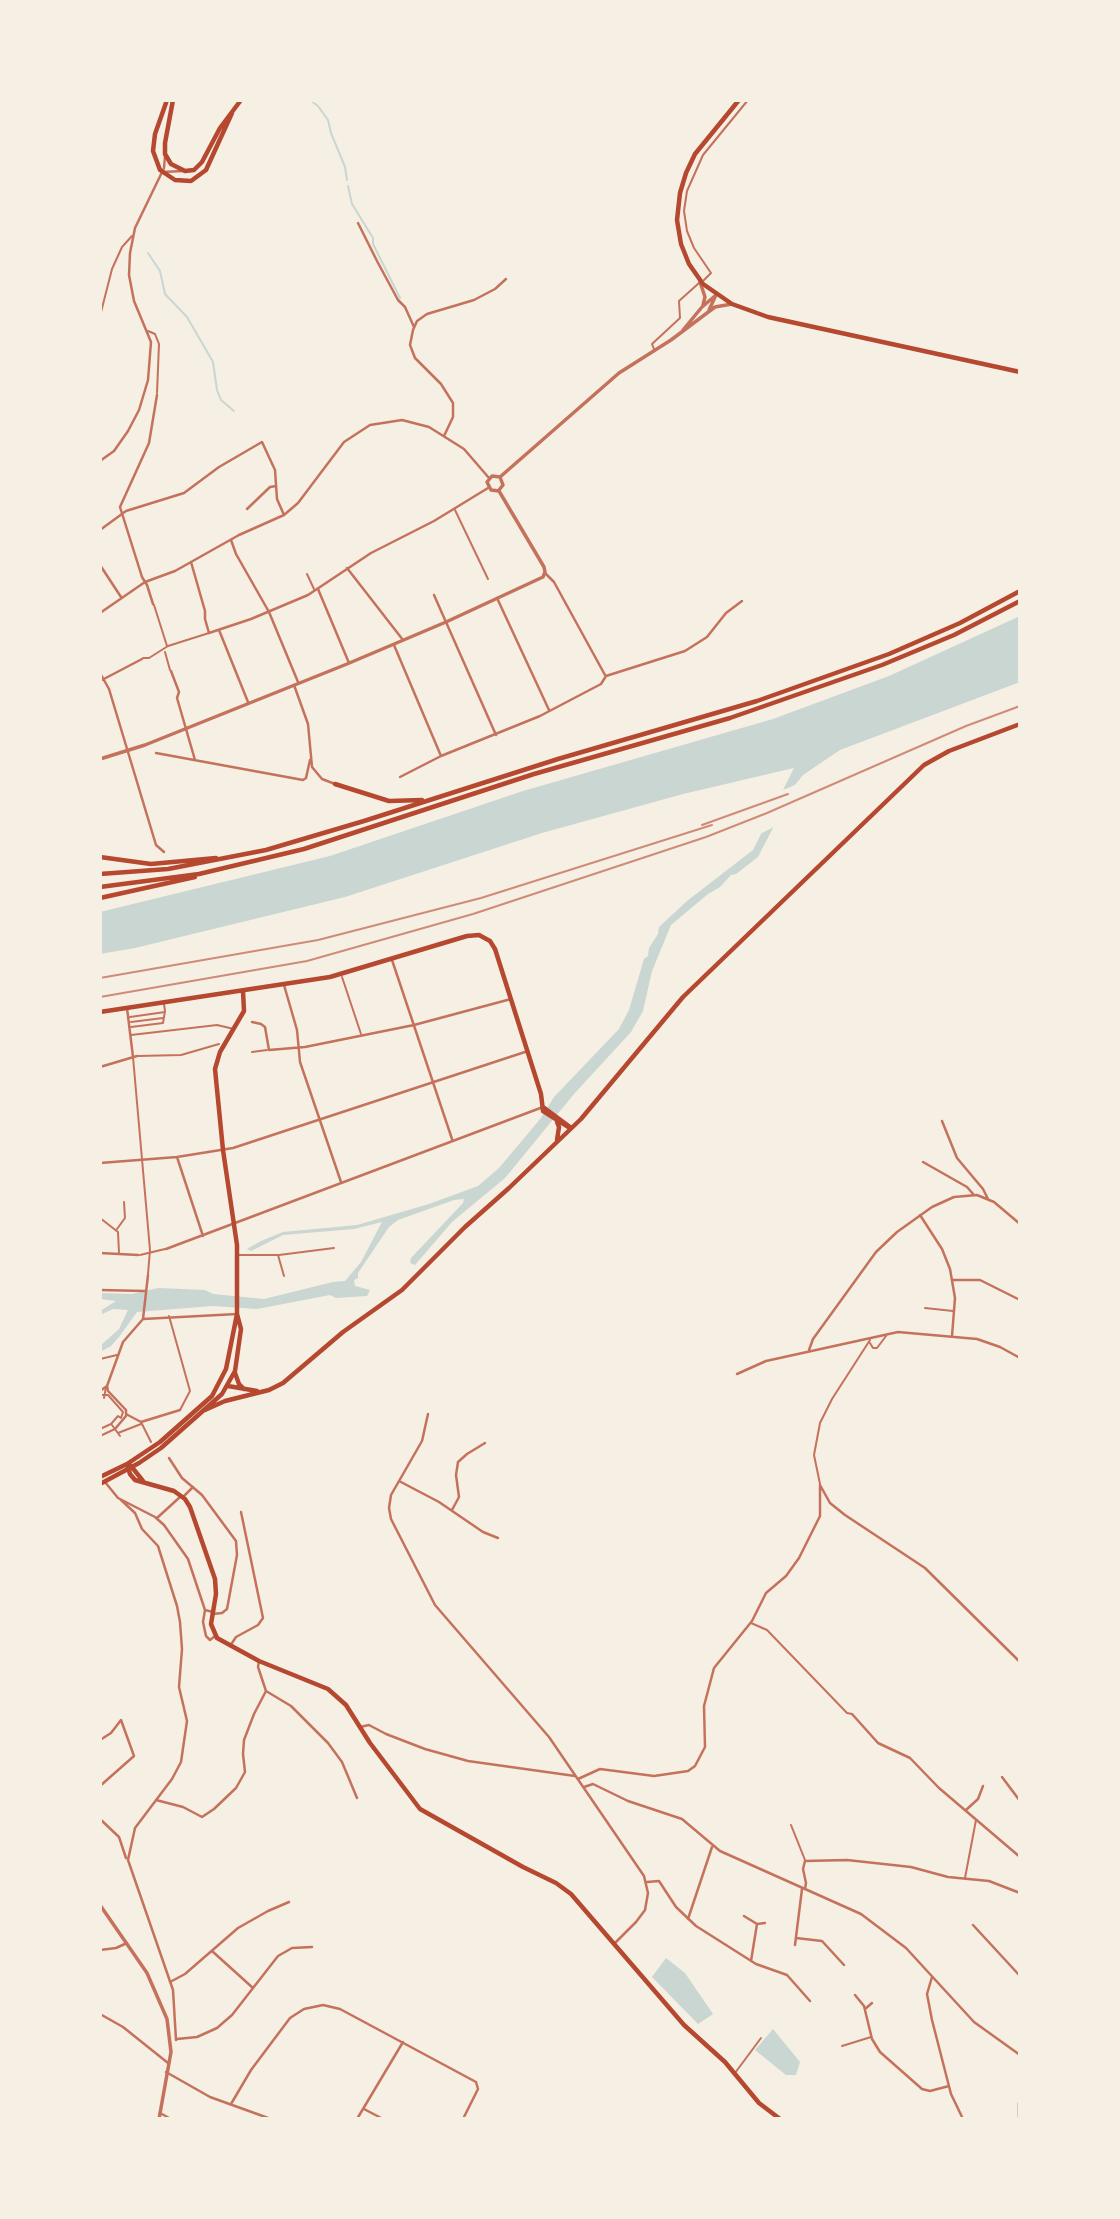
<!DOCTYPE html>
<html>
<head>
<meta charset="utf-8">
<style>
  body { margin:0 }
  #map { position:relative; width:1120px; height:2219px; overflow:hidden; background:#f6efe4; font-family:Lato,sans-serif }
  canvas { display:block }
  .frame { position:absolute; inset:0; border:102px solid #f6efe4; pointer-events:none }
</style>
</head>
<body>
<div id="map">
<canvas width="1120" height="2219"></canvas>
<div class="frame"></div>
</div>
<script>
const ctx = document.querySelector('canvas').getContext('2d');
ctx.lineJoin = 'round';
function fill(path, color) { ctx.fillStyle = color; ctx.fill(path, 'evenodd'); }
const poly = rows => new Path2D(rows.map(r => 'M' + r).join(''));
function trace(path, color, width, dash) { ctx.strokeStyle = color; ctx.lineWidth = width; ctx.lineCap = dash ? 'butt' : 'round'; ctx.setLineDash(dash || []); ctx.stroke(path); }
fill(poly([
  [1020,616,1020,682,840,750,803,775,795,785,758,857,736,874,731,875,720,887,708,894,671,925,652,971,643,1011,631,1032,574,1094,505,1178,452,1222,415,1265,410,1263,411,1258,463,1203,464,1199,454,1200,398,1220,389,1227,358,1273,358,1278,354,1280,355,1286,370,1290,367,1296,336,1298,330,1295,257,1309,213,1306,137,1312,119,1337,111,1346,100,1352,100,1346,119,1329,128,1310,113,1309,100,1315,100,1311,116,1301,100,1299,100,1293,132,1294,158,1288,205,1290,213,1294,264,1299,333,1282,345,1281,361,1262,382,1222,354,1229,283,1235,251,1251,247,1249,261,1241,283,1232,357,1225,429,1204,478,1186,499,1168,541,1118,554,1097,619,1029,629,1010,644,959,648,956,649,948,658,934,659,927,687,901,753,850,794,768,683,794,542,833,345,897,135,948,100,954,100,912,330,856,523,791,773,719,889,676],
  [666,1958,685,1973,713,2014,698,2024,652,1977],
  [773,2029,800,2062,796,2075,786,2075,755,2050]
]), '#c9d6d2');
fill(poly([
  [802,782,778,825,758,835,778,792]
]), '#f6efe4');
trace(poly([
  [310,100,318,106,328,120,331,133,345,167,347,180],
  [348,186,352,204,373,238,373,244,400,298],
  [148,253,160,271,165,294,187,317,213,362,217,390,221,400,234,411]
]), '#c9d6d2', 2);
trace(poly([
  [704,280,711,273,694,248,687,231,684,211,687,191,703,155,748,100],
  [100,316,112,269,122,247,132,236],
  [148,331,155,334,159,344,157,393],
  [654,349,652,344,680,318,679,301,699,283],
  [307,574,314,589],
  [130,1017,165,1012],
  [131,1022,163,1018],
  [131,1027,163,1023,165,1011,164,1004],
  [131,1035,217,1025,234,1029],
  [252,1052,267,1050],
  [238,1255,278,1255,284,1276],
  [279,1255,334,1248],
  [925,1308,953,1311],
  [870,1343,873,1348,877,1348,886,1336],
  [104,1398,106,1387],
  [100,1436,115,1429],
  [820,1484,814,1455,820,1423,832,1399,870,1340],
  [751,1623,767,1630,847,1713,852,1714],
  [791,1825,805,1860],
  [965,1878,976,1820],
  [842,2046,871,2037],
  [735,2073,761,2038]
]), '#c5725c', 2);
trace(poly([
  [455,510,488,579],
  [154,605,167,646],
  [165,652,170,670],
  [143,658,149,658,168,646,209,633],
  [342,977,361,1034],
  [138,1056,181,1055,219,1044],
  [133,1057,150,1250,148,1274],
  [100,1218,118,1232,119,1253],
  [117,1229,125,1218,124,1202],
  [140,1255,165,1249],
  [169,1316,190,1391,180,1410],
  [100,1359,117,1355],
  [100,1395,108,1395,123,1412,121,1418,118,1416,111,1424,100,1429],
  [126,1414,141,1422,151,1442],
  [112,1425,120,1436],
  [118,1433,141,1424]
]), '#c5725c', 2);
trace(poly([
  [162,172,183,171],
  [358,223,377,261,398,300,405,307,414,327],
  [444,436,453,417,453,403,441,384,415,358,410,345,413,330,417,321,427,314,474,300,495,289,506,279],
  [100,461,114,451,128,431,139,410,148,380,151,342,134,301,129,275,130,253,135,228,164,168,165,156],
  [247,509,270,487,276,486],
  [100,530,126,511,184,493,219,467,262,442,275,470,277,499,284,515],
  [231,540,236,554,269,612,298,682],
  [191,562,205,611,205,619,209,633,251,619,308,595,371,553,434,521,488,488],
  [100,565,121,597],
  [347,568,403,640],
  [545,573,554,582,605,675],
  [318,589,349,663],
  [434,595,496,735],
  [497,598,549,710],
  [153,604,147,585,142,577,120,507,149,443,157,395],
  [100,613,145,582,175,571,239,535,284,515,298,503,344,442,370,425,402,420,429,427,464,449,489,478],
  [219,630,248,702],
  [394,645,441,756],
  [171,671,179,692,177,698,195,760],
  [100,673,109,689,156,845,164,852],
  [100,681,142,659],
  [294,685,308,724,312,767,322,779,335,784],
  [156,753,303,780,306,778,310,760],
  [400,777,441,756,540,716,601,684,606,676,685,651,707,637,726,613,742,601],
  [392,960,452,1139],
  [284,985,297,1030,300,1062,341,1182],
  [127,1008,133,1057],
  [252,1022,261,1024,265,1027,269,1050,305,1047,414,1025,511,999],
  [100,1067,137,1056],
  [942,1121,957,1158,983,1189,988,1199],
  [177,1157,203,1236],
  [923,1162,967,1187,974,1195],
  [100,1163,177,1157,233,1148,528,1051],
  [920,1215,942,1249,950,1269,955,1298,952,1336],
  [166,1249,543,1107],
  [100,1253,138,1255],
  [953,1280,980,1280,1020,1300],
  [100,1290,145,1291],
  [143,1319,237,1314],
  [143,1319,148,1275],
  [809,1350,813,1339,876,1252,897,1232,932,1207,954,1197,977,1195,994,1202,1020,1224],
  [737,1374,766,1361,898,1332,977,1339,1000,1347,1020,1358],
  [107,1386,123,1342,143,1319],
  [107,1386,108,1391,126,1410,126,1416,115,1429],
  [100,1391,107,1386],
  [428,1414,422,1441,391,1495,389,1508,391,1519,435,1605,549,1737,644,1876,648,1893,645,1910,636,1922,614,1944],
  [141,1422,180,1410],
  [169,1458,182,1478,202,1495,236,1541,237,1555,227,1609,222,1613,213,1614],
  [399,1481,439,1502,483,1532,498,1538],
  [105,1482,118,1498,155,1517,164,1525,188,1559,205,1610,213,1612],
  [820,1485,830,1503,845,1515,925,1568,1020,1662],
  [183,1497,193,1487],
  [121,1500,135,1513,142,1529,158,1546,177,1606,180,1622,182,1649,179,1687,187,1721,181,1762,172,1779,135,1828,128,1860,173,1990,176,2040],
  [452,1510,459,1497,456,1475,458,1462,467,1454,485,1443],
  [157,1518,180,1497],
  [205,1610,203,1622,206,1636,210,1640,215,1636],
  [230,1646,236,1637,258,1625,263,1618,241,1512],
  [266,1691,291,1706,328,1743,342,1762,357,1798],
  [852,1714,878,1743,910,1758,939,1788,1020,1857],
  [360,1727,369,1725,386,1734,425,1749,468,1761,575,1776],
  [100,1740,111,1733,121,1720,134,1756,100,1786],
  [1002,1777,1020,1801],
  [578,1779,600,1769,654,1776,688,1771,695,1766,705,1747,704,1706,714,1668,752,1621,766,1593,786,1576,799,1558,820,1516,820,1485],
  [584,1787,593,1784,628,1801,682,1819,720,1851,861,1914,906,1948,974,2022,1020,2055],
  [156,1800,183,1807,202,1817,214,1809,236,1788,245,1772,243,1754,244,1740,254,1714,266,1691,258,1667,259,1661],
  [966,1810,978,1799,983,1786],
  [100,1819,119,1837,126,1858],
  [647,1882,659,1881,676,1907,696,1926,756,1964,787,1975,810,2001],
  [805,1889,806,1883,803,1869,805,1861,847,1860,911,1867,948,1877,989,1881,1020,1893],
  [744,1916,757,1924,751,1961],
  [688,1919,712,1847],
  [757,1924,765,1923],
  [973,1925,1020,1976],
  [796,1938,822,1941,844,1965],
  [795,1945,802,1889],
  [100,1950,116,1948,127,1943],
  [212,1951,253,1988],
  [932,1977,927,1994,932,2020,951,2094,963,2119],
  [170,1982,185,1974,238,1928,268,1911,289,1902],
  [855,1995,864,2006,872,2039,880,2052,922,2089,930,2091,949,2086],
  [865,2009,872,2003],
  [100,2014,123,2027,168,2063],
  [177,2039,197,2037,217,2028,232,2015,278,1956,292,1948,312,1947],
  [166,2072,210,2097,271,2119],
  [231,2104,251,2070,290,2018,304,2009,323,2005,340,2009,476,2082,478,2089,463,2119],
  [364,2109,383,2119],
  [160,2113,171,2119],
  [357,2119,403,2042]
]), '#c5725c', 2.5);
trace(poly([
  [700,282,705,297,703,305],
  [709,310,716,295],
  [683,330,702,307,716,295],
  [500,477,619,373,671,340,715,307,732,304],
  [499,490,503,485,500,477],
  [499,491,491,490,487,482,492,476,500,477],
  [100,759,145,745,347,664,446,622,543,577,545,572,544,567,499,491],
  [100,1905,147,1973,167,2019,171,2052,159,2119]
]), '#c5725c', 3.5);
trace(poly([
  [167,100,155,134,153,151,160,170,175,180,191,181,206,170,232,113],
  [173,100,165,143,165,154,171,164,185,171,194,170,202,162,220,128,241,100],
  [739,100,695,154,686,173,680,193,677,220,681,244,689,264,703,284,732,304,768,317,1020,372],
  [100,1012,330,977,467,936,479,935,490,941,495,949,541,1094,543,1111,570,1128],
  [543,1107,570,1127],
  [557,1122,559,1127,557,1140],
  [235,1373,239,1384,244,1389],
  [228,1386,257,1391],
  [205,1410,225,1401,269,1390,283,1383,343,1332,402,1290,465,1227,509,1188,581,1119,683,997,924,765,949,751,1020,724],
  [127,1464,130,1474,135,1480,174,1491,185,1499,190,1507,215,1579,216,1594,211,1624,217,1638,259,1661,328,1689,346,1705,370,1743,420,1809,523,1867,556,1883,571,1894,684,2025,725,2062,759,2103,780,2119],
  [131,1466,143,1481],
  [100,1477,127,1464,160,1442,212,1396,226,1369,237,1314],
  [100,1484,139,1463,161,1448,222,1394,235,1371,241,1329,237,1314,237,1245,223,1150,215,1069,220,1052,244,1011,243,991],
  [1020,2119,1020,2103]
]), '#b5482f', 4.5);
trace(poly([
  [335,784,389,801,422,800],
  [100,857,151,864,216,858],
  [100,874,168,869,266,850,364,821,558,759,757,701,889,654,960,623,1020,591],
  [100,887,199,874,304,849,534,774,730,718,882,665,954,635,1020,601],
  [100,898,195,877]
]), '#b5482f', 4.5);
trace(poly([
  [702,825,788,794],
  [100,978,318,940,481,898,712,825],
  [100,997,307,961,473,914,706,837,767,813,966,726,1020,706]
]), '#cf8b77', 2);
</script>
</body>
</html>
